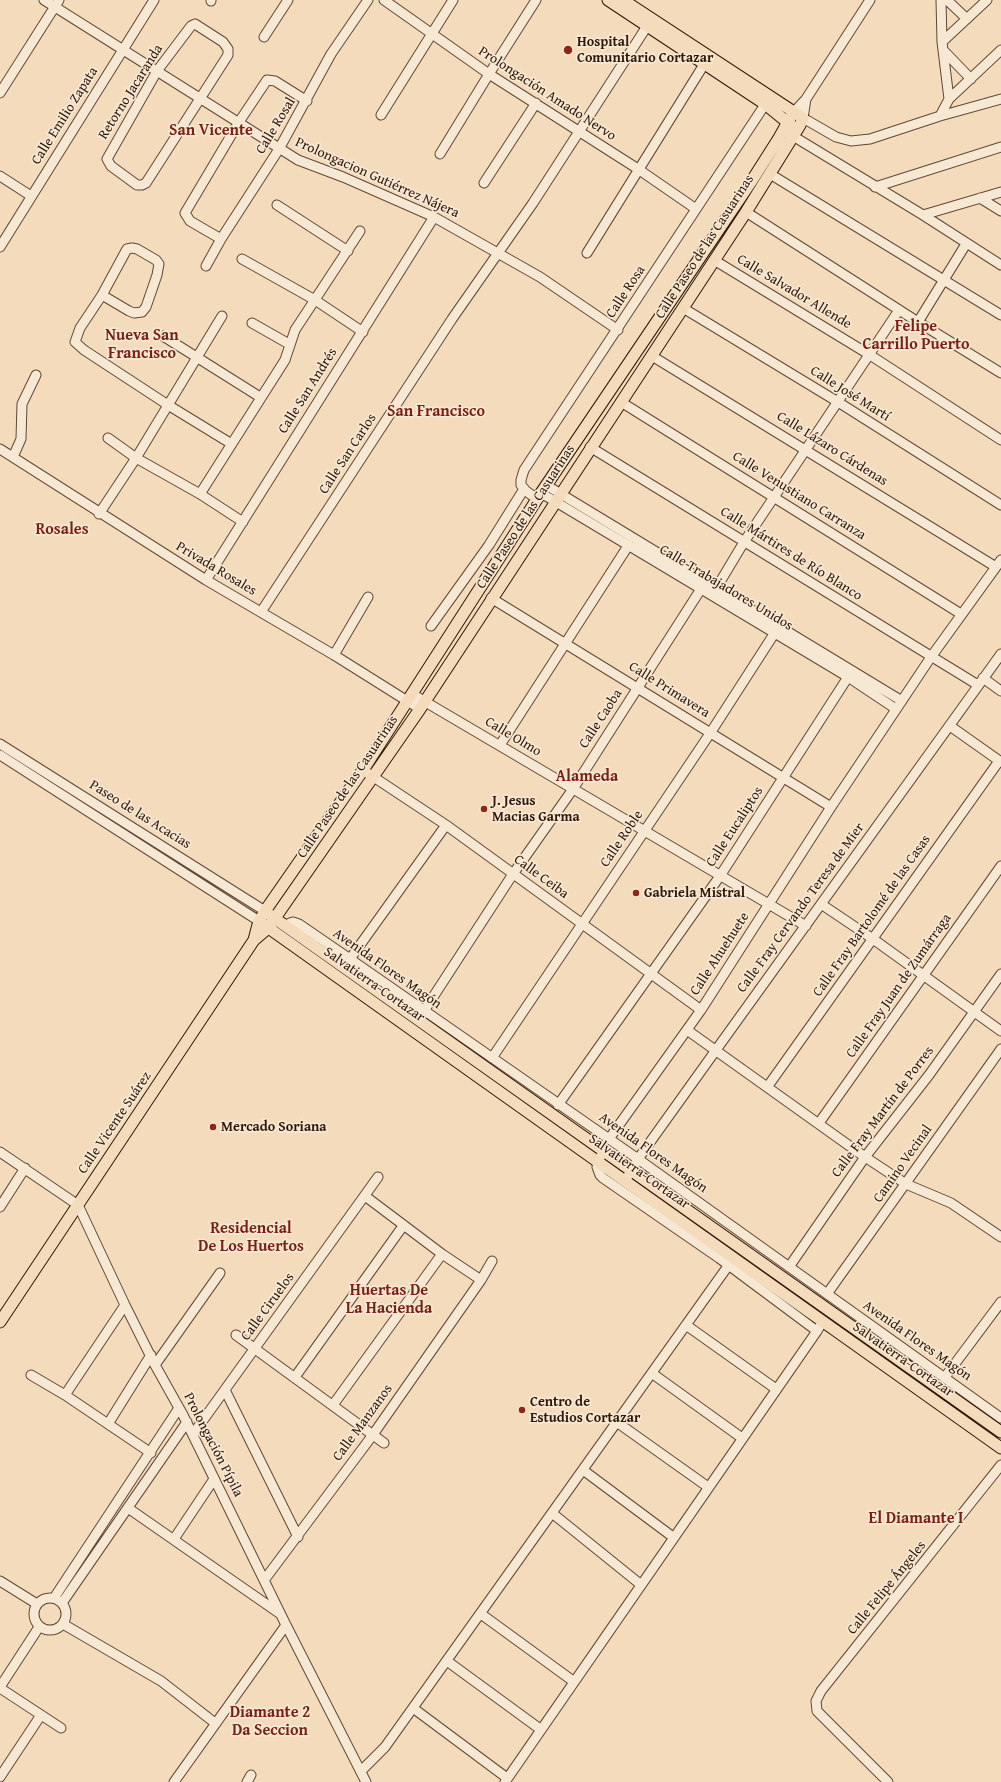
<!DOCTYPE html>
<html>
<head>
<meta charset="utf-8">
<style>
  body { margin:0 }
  canvas { display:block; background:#f3dbbb }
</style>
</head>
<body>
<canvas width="1001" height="1782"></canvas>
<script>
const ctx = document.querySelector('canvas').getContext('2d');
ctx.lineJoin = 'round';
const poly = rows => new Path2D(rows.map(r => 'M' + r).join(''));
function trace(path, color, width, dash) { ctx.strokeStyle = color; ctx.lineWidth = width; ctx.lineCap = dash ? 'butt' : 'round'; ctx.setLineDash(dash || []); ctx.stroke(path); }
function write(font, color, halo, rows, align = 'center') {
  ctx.font = font + ' "Gentium Book Plus",serif'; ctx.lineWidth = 3.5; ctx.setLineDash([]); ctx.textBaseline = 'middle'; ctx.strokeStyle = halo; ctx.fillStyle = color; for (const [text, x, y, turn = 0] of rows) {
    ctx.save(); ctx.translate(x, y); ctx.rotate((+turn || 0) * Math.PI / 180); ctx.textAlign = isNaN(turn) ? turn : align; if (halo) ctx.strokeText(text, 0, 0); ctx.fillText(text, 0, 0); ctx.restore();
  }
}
const minor = poly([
  [44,0,298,160,343,177,434,217,540,277,618,330],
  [384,0,489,74,638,169,696,209],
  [941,0,942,42,949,99],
  [947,0,967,19],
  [211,1,211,0],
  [195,24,223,42,228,49,228,55,146,183,142,185,137,185,111,166,107,159,157,71,191,26,195,24],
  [264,37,288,0],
  [942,42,987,0],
  [943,50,971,79],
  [0,93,59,0],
  [806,99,803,118,836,137,851,141,870,139,940,116,1001,99],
  [793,113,806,99,870,0],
  [381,115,453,0],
  [940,116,949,99,1001,50],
  [788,133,923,215,1001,265],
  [440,154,489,74,536,0],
  [770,174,1001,315],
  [0,176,31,196],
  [484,183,536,103],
  [875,187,1001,147],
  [980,198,1001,211],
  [277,205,348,251],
  [746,212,918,322,1001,373],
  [923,215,1001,192],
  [221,239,190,221,185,213,239,122,267,80,275,81,307,101],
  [0,247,154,0],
  [587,253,708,58],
  [242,259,315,300,363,332],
  [714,260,870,355,1001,440],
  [206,266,221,239,279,149,331,54,368,0],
  [102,295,129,311,134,313,142,312,146,307,157,275,159,264,156,260,137,249,132,248,127,249,102,295,80,328,75,342,84,350,168,405,230,443],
  [683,308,838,402,1001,505],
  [918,322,966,244],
  [252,323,289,344],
  [163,336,260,397],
  [652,356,996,567],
  [621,402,961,614],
  [108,438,136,458,200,494,243,522],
  [590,447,978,685],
  [0,449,206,580,334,655,420,709],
  [13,457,21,439,22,404,36,375],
  [546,485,902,701],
  [541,493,848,677,896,709],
  [200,494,285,360,295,330,360,231],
  [537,499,526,491,521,485,521,480,524,470,768,100],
  [99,514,136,458,222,316],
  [206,580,434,217],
  [714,592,744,542,899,310],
  [491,598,831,807],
  [261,612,452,319,533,203,651,20],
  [431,626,489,545,524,489],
  [334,655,368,597],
  [983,678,1001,691],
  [412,694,806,926],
  [950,726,1001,762],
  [0,744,265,911],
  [500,745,628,546],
  [0,755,259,921],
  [363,770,446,825,701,1010],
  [821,904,873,939,1001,1031],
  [285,925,293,922,299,924,350,959,638,1159,1001,1418],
  [350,959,446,825],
  [424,1011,513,874,573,789,706,581],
  [687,1030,865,1157,906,1184,951,1203,1001,1237],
  [492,1058,711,732,774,634],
  [768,1086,999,761],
  [558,1105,720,876,848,677],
  [819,1123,1001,866],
  [609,1139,701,1010,831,807,931,657,1001,560],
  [604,1151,598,1161,597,1167,600,1175,603,1178,719,1258,817,1331,820,1326],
  [0,1152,78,1205,125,1305,155,1365,183,1415,286,1625,366,1782],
  [625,1181,638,1159,716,1050,1001,654],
  [365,1196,442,1254,481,1280],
  [0,1207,25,1168],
  [789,1267,865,1157,929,1075,1001,974],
  [827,1294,1001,1049],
  [686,1325,776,1389],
  [236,1335,384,1443],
  [155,1365,220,1273],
  [653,1374,742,1438],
  [31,1375,65,1395,151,1453],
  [295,1377,403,1226],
  [945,1377,1001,1302],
  [225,1390,298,1537],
  [65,1395,125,1305],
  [333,1405,442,1254],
  [618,1423,708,1487],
  [108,1424,151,1355],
  [193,1434,378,1177],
  [583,1470,673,1537],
  [128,1508,279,1613],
  [552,1513,640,1584],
  [174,1539,214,1479],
  [265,1579,372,1436,481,1280,492,1261],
  [0,1581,37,1604],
  '34 1614a16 16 0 1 1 32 0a16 16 0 1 1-32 0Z',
  [54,1598,179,1408],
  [62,1603,187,1422],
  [481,1614,573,1681],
  [63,1624,161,1681,215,1723],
  [447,1661,540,1729],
  [0,1687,39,1627],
  [0,1688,61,1728],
  [413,1708,507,1778],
  [361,1771,385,1747,728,1266],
  [0,1777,41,1715],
  [174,1782,286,1625],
  [247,1782,251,1775],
  [505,1782,817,1331],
  [888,1782,817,1711,816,1701,821,1691,1001,1465]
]);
const major = poly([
  [608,0,765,104,792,126],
  [270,915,1001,1432],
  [263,924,1001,1448],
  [254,940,259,921,265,911,363,770,541,493,751,182,779,138,793,113],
  [0,1322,254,940,268,928,420,709,746,212,800,125,803,118,623,0]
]);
trace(minor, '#614836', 11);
trace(major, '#301709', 13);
trace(minor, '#f7e8d3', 9);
trace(major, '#f3dbbb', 11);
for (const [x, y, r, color] of [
  [568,50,5,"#8f2418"],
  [484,809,4,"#8f2418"],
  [636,893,4,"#8f2418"],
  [213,1127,4,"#8f2418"],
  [522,1410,4,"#8f2418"]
]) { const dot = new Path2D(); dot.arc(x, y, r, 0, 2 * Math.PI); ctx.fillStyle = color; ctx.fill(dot); trace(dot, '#f7e8d3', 1.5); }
write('bold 14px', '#301709', '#f7e8d3', [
  ["Hospital",577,42],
  ["Comunitario Cortazar",577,58],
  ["J. Jesus",492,801],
  ["Macias Garma",492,817],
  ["Gabriela Mistral",644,893],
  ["Mercado Soriana",221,1127],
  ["Centro de",530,1402],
  ["Estudios Cortazar",530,1418]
], 'left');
write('14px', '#301709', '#f7e8d3', [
  ["Retorno Jacaranda",131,92,-58],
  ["Prolongación Amado Nervo",547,94,33],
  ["Calle Emilio Zapata",65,116,-58],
  ["Calle Rosal",276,126,-59],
  ["Prolongacion Gutiérrez Nájera",377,178,24],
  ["Calle Paseo de las Casuarinas",705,247,-57],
  ["Calle Rosa",626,292,-57],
  ["Calle Salvador Allende",794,292,31],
  ["Calle San Andrés",308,391,-58],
  ["Calle José Martí",850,394,32],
  ["Calle Lázaro Cárdenas",832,449,32],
  ["Calle San Carlos",348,454,-57],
  ["Calle Venustiano Carranza",799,496,32],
  ["Calle Paseo de las Casuarinas",526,517,-57],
  ["Calle Mártires de Río Blanco",791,554,32],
  ["Privada Rosales",216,569,31],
  ["Calle Trabajadores Unidos",726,588,31],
  ["Calle Primavera",669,690,32],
  ["Calle Caoba",601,719,-57],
  ["Calle Olmo",513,737,31],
  ["Calle Paseo de las Casuarinas",348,787,-56],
  ["Paseo de las Acacias",140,815,32],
  ["Calle Eucaliptos",735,827,-57],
  ["Calle Roble",622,839,-56],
  ["Calle Ceiba",541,877,36],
  ["Calle Fray Cervando Teresa de Mier",801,908,-54],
  ["Calle Fray Bartolomé de las Casas",872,916,-55],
  ["Calle Ahuehuete",720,954,-57],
  ["Avenida Flores Magón",387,969,35],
  ["Salvatierra-Cortazar",374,985,35],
  ["Calle Fray Juan de Zumárraga",899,986,-55],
  ["Calle Fray Martín de Porres",883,1112,-53],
  ["Calle Vicente Suárez",115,1123,-56],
  ["Avenida Flores Magón",653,1153,35],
  ["Camino Vecinal",903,1164,-55],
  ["Salvatierra-Cortazar",639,1172,35],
  ["Calle Ciruelos",268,1307,-54],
  ["Avenida Flores Magón",917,1341,35],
  ["Salvatierra-Cortazar",903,1360,35],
  ["Calle Manzanos",363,1423,-54],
  ["Prolongación Pípila",213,1445,63],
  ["Calle Felipe Ángeles",887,1588,-51]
]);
write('bold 16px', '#7a1f14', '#f7e8d3', [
  ["San Vicente",211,131],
  ["Felipe",916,327],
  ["Carrillo Puerto",916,345],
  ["Nueva San",142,336],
  ["Francisco",142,354],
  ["San Francisco",436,412],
  ["Rosales",62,530],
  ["Alameda",587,777],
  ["Residencial",251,1229],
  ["De Los Huertos",251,1247],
  ["Huertas De",389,1291],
  ["La Hacienda",389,1309],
  ["El Diamante I",916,1519],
  ["Diamante 2",270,1713],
  ["Da Seccion",270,1731]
]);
</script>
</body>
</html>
